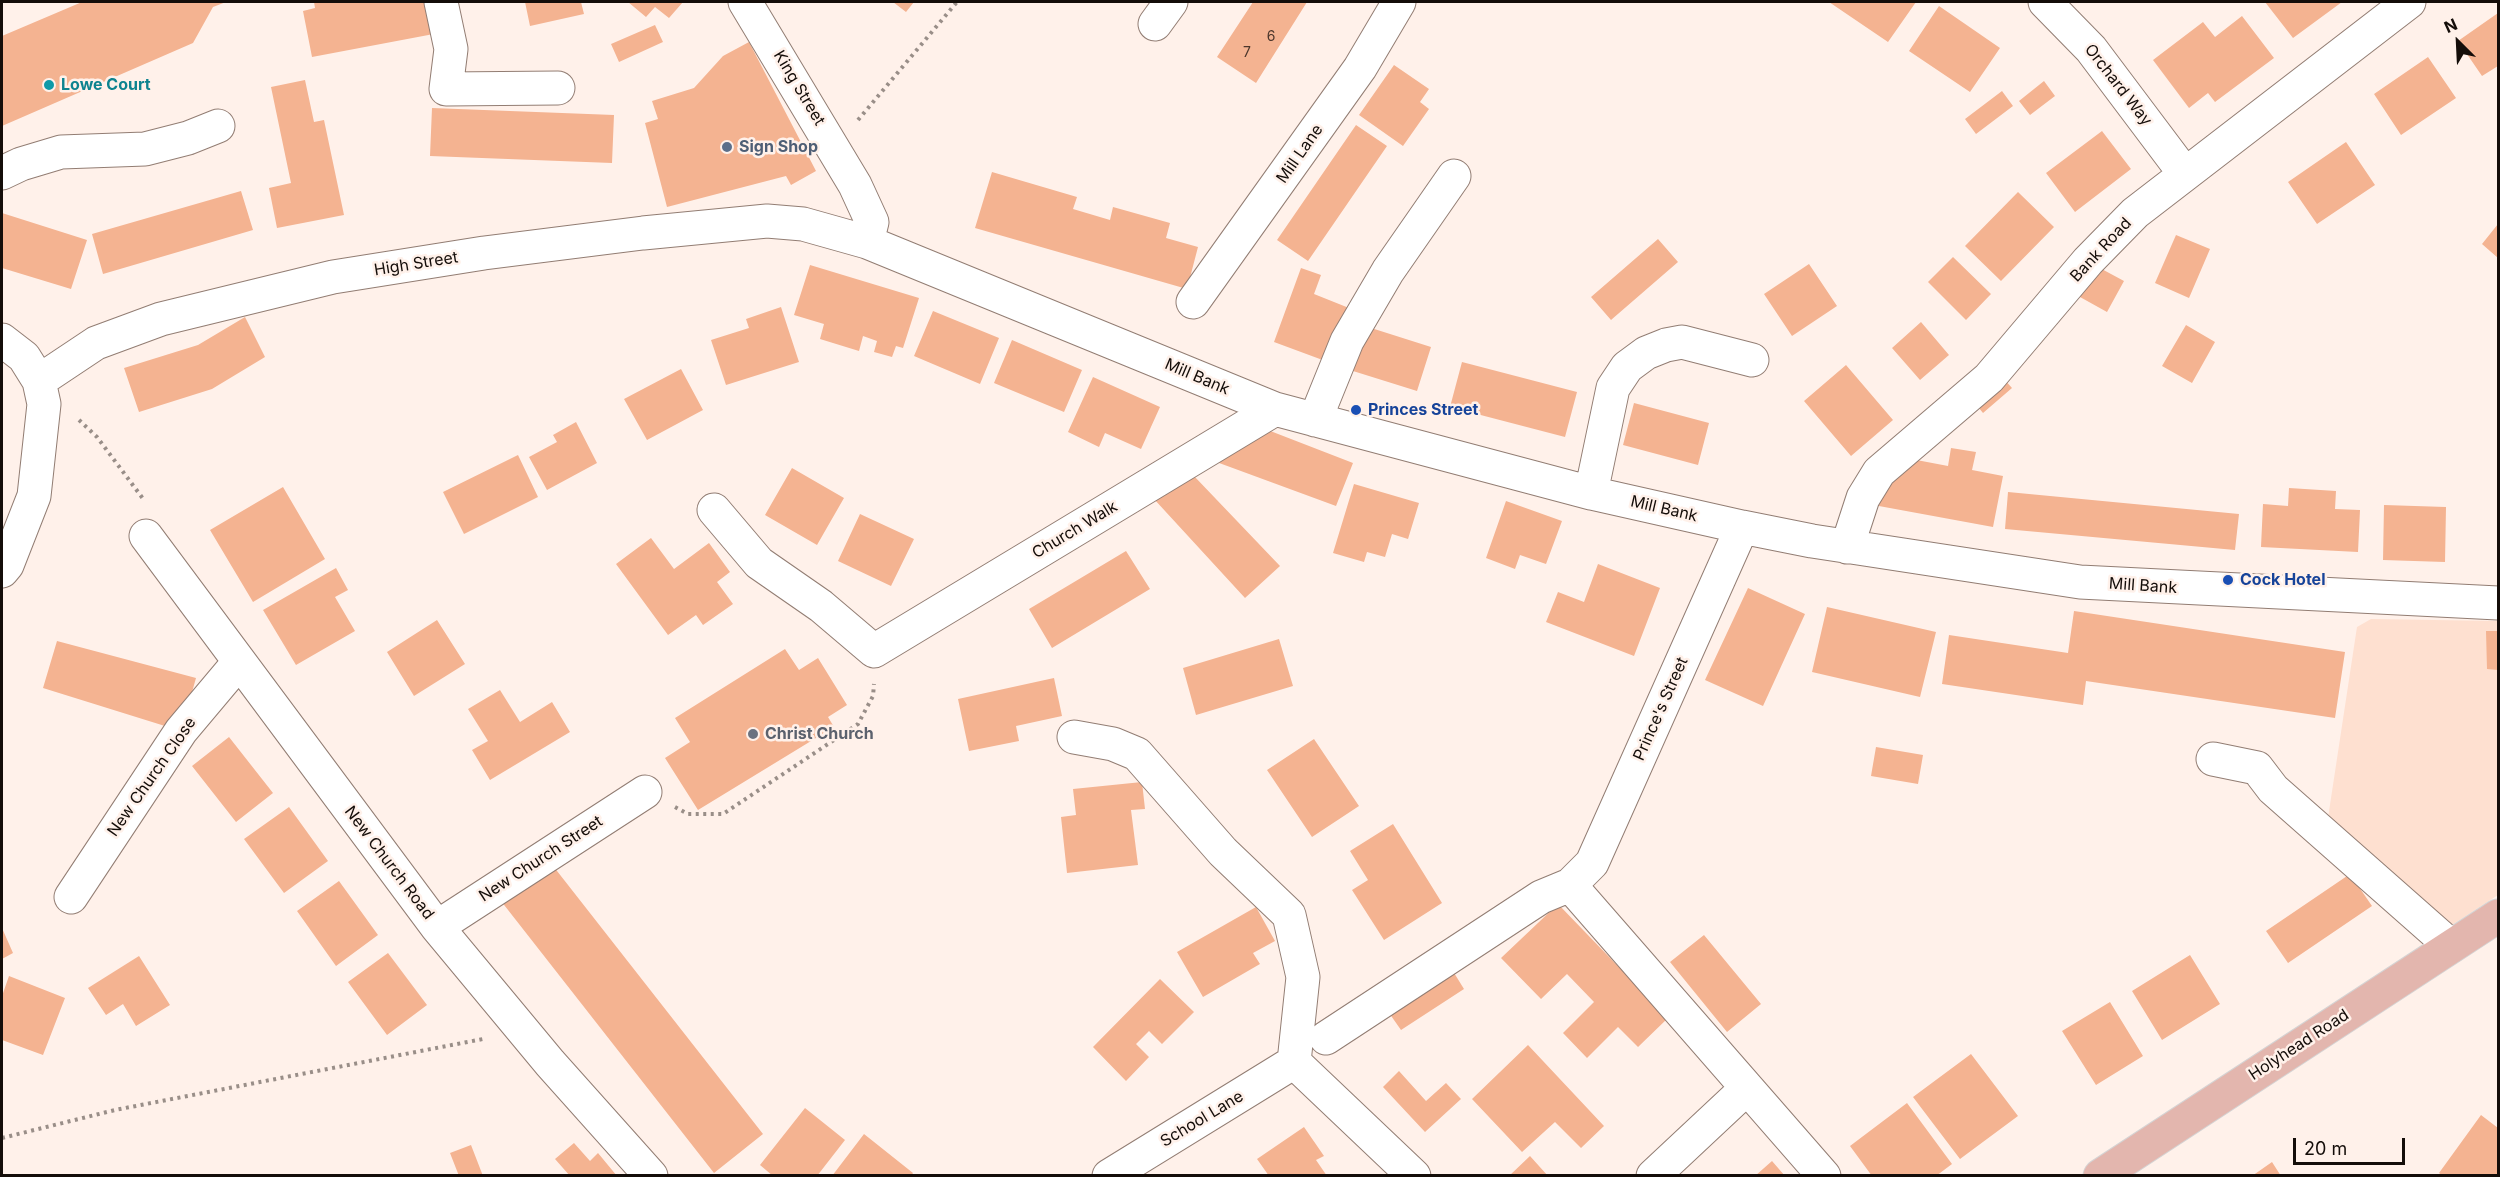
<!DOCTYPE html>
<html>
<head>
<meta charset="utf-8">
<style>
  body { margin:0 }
  #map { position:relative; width:2500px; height:1177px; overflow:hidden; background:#fff1ea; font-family:Inter,sans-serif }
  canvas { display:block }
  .frame { position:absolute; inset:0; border:3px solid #140d09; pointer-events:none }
  .north { position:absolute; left:2428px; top:12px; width:60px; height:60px; -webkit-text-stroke:4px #fff1ea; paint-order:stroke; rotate:336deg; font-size:16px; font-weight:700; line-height:24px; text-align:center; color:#140d09 }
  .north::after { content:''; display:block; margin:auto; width:21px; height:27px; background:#140d09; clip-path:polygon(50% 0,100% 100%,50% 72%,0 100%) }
  .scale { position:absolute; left:2293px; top:1138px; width:112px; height:27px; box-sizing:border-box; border:3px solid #140d09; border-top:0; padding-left:8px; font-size:18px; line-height:21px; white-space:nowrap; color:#140d09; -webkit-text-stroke:4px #fff1ea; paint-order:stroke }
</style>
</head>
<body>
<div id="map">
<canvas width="2500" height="1177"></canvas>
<div class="frame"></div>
<div class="north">N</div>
<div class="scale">20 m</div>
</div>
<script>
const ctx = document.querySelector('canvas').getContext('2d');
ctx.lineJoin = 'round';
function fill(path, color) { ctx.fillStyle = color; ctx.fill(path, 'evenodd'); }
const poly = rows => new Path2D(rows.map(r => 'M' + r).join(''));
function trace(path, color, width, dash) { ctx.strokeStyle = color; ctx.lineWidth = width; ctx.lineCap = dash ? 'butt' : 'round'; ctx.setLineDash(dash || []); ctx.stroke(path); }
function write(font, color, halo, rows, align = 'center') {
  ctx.font = font + ' Inter,sans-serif'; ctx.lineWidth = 5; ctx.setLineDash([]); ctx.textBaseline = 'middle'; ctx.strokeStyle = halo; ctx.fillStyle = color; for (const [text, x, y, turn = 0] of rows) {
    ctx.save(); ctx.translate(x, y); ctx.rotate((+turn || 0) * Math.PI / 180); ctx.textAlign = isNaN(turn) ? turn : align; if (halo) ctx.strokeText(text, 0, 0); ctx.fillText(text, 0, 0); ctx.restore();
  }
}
fill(poly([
  [2371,619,2498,621,2498,895,2449,927,2328,818,2357,627]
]), '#fee0d0');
fill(poly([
  [82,2,226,2,213,7,193,43,2,126,2,36],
  [314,2,433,2,439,33,312,57,303,11,315,8],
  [525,2,581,2,584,14,530,26],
  [628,2,683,2,669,18,655,7,646,17],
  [893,2,914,2,906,12],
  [1253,2,1307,2,1256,83,1217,57],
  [1829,2,1916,2,1888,42],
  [2265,2,2342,2,2293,38],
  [1939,6,2000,48,1970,92,1909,51],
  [2498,13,2498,66,2482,76,2458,41],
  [2242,16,2274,58,2215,102,2208,93,2189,108,2153,60,2203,22,2215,37],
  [655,25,663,42,619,62,611,44],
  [749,42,816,171,791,185,786,176,667,207,645,123,658,119,652,101,694,88,723,56],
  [2428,57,2456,98,2401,135,2374,94],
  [1394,65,1429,89,1420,102,1429,109,1403,146,1359,115],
  [305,80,314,122,324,120,344,215,277,228,269,188,291,183,271,87],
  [2044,81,2055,96,2030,115,2019,101],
  [2002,91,2013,106,1976,134,1965,119],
  [432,108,614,115,612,163,430,156],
  [1356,125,1387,146,1308,261,1277,240],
  [2102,131,2131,169,2075,212,2046,173],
  [2346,142,2375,185,2317,224,2288,182],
  [992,172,1077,197,1073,209,1110,220,1113,207,1170,223,1166,238,1198,247,1187,289,975,228],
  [241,191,253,230,103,274,92,234],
  [2018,192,2054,227,2001,281,1965,246],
  [2,213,87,240,71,289,2,268],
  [2498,224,2498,258,2482,244],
  [2176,235,2210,249,2189,298,2155,283],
  [1658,239,1678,262,1611,320,1591,297],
  [1953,257,1991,294,1966,320,1928,282],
  [1809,264,1837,306,1792,336,1764,294],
  [810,265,919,298,903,348,896,346,892,357,874,352,877,341,863,336,859,351,820,339,824,324,794,315],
  [2098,267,2124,281,2107,312,2080,297],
  [1301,268,1321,275,1314,294,1349,308,1328,362,1274,342],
  [781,307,799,362,726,385,711,340,749,328,746,319],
  [933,311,999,338,980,384,914,356],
  [245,317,265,357,212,389,139,412,124,368,198,345],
  [1921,322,1949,355,1920,380,1892,348],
  [2186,325,2215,342,2192,383,2162,366],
  [1368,327,1431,347,1417,391,1353,371],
  [1012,340,1082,370,1064,412,994,383],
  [1462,362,1577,392,1565,437,1450,407],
  [1846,365,1893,420,1851,456,1804,401],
  [681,369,703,410,647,440,624,399],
  [1093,377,1160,407,1141,449,1105,433,1099,447,1068,432],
  [2003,378,2012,388,1983,413,1974,402],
  [1634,403,1709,423,1698,465,1623,445],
  [576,422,597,463,547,490,529,457,557,442,553,435],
  [1260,427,1353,463,1336,506,1211,460],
  [1951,448,1976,452,1972,470,2003,476,1993,527,1868,504,1906,458,1948,466],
  [518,455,538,497,464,534,443,492],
  [792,468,844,498,817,545,765,515],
  [1194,476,1280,566,1245,598,1154,499],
  [1354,484,1419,503,1408,539,1392,534,1385,557,1367,552,1364,562,1333,553],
  [283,487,325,559,253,602,210,530],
  [2289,488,2336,491,2335,509,2360,510,2358,552,2261,547,2263,504,2288,506],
  [2008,492,2239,514,2235,550,2005,529],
  [1506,501,1562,521,1546,564,1520,555,1515,569,1486,558],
  [2384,505,2446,507,2445,562,2383,560],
  [860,514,914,539,891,586,838,561],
  [651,538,674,569,709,543,730,572,717,582,733,604,703,625,696,615,668,635,616,564],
  [1126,551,1150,589,1052,648,1029,609],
  [1598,564,1660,588,1634,656,1546,622,1558,592,1584,602],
  [336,568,348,590,335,597,355,631,296,665,263,610],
  [1748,588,1805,614,1763,706,1705,680],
  [1827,607,1936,632,1920,697,1812,672],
  [2074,611,2345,652,2335,718,2086,681,2083,705,1942,684,1949,635,2068,653],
  [437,620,465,664,414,696,387,652],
  [2486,631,2498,631,2498,670,2487,669],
  [1279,639,1293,686,1196,715,1183,668],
  [57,641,196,678,181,731,43,688],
  [785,649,799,670,818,658,847,705,828,717,834,727,698,810,665,758,690,742,675,718],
  [1054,678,1062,716,1016,726,1019,741,969,751,958,699],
  [500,690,520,722,552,702,570,732,490,780,472,750,488,741,468,709],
  [229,737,273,793,236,822,192,766],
  [1314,739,1359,806,1312,837,1267,770],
  [1876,747,1923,755,1918,784,1871,776],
  [1142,782,1145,809,1131,810,1138,865,1067,873,1061,817,1076,815,1073,789],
  [289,807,328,861,284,893,244,839],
  [1393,824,1442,903,1384,940,1352,890,1368,880,1350,851],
  [550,862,763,1134,714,1173,501,901],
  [2350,874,2372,906,2288,963,2266,931],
  [339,881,378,935,336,966,297,911],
  [1558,904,1668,1018,1638,1047,1618,1027,1587,1058,1563,1033,1594,1002,1567,974,1541,999,1501,958],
  [1256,907,1275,941,1253,953,1260,964,1203,997,1177,952],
  [2,928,13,953,2,959],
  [1704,935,1761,1004,1727,1032,1670,962],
  [388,953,427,1005,387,1035,348,982],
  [2190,955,2220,1004,2162,1040,2132,991],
  [139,956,170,1005,136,1026,123,1004,106,1015,88,988],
  [1451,968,1464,989,1401,1030,1387,1010],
  [9,976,65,998,43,1055,2,1040,2,996],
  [1160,979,1194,1012,1162,1044,1149,1031,1136,1044,1149,1057,1126,1081,1093,1047],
  [2110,1002,2143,1056,2096,1085,2062,1031],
  [1528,1045,1604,1126,1581,1148,1555,1122,1522,1152,1472,1099],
  [1971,1054,2018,1116,1960,1159,1913,1097],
  [1399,1071,1426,1101,1446,1083,1461,1099,1425,1132,1383,1087],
  [1907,1103,1952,1164,1936,1176,1872,1176,1850,1146],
  [805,1108,845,1140,817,1176,773,1176,760,1165],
  [2481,1115,2498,1128,2498,1176,2443,1176,2439,1173],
  [1304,1127,1324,1156,1316,1160,1327,1176,1269,1176,1257,1159],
  [864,1134,913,1173,911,1176,832,1176],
  [574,1143,590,1161,598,1153,617,1176,570,1176,555,1159],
  [471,1145,483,1176,459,1176,450,1153],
  [1530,1156,1548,1176,1509,1176],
  [1772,1161,1785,1176,1755,1176],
  [2272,1162,2281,1176,2252,1176]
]), '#f4b391');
const minor = poly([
  [441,2,451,49,446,89,558,88],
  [745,2,855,185,872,222,867,242],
  [2045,2,2091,49,2185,174],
  [1155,24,1171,2],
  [2,173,21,164,61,152,145,149,188,138,218,126],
  [1193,302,1360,68,1399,2],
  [2,340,24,357,39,381,44,404,34,496,7,565,2,571],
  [39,381,96,343,161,319,333,277,484,253,643,233,767,221,803,224,867,242,1275,409,1591,493,1742,527,1812,541,2080,582,2498,603],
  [1315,420,1347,341,1388,271,1454,176],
  [1591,493,1613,388,1627,367,1646,353,1666,345,1682,342,1752,360],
  [714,510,759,563,821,606,874,651,1275,409],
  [1742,527,1592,863,1570,885,1824,1176],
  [146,536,437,927,550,1063,651,1176],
  [1847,547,1863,498,1879,472,1989,378,2088,261,2135,213,2409,2],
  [1074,737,1113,744,1137,754,1223,852,1289,915,1303,977,1294,1062,1109,1176],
  [2213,759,2257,768,2273,789,2451,946],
  [71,897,181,731,239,662],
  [437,927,645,792],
  [1326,1038,1541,897,1570,885],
  [1294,1062,1414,1176],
  [1653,1176,1747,1088]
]);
const major = poly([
  [2100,1176,2498,916]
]);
trace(minor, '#927d73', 35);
trace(major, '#d5d3d3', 35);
trace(poly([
  [858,120,957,2],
  [79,420,97,437,144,500],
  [675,807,688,814,723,814,858,724,873,696,874,684],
  [2,1138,115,1110,483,1039]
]), '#998e88', 4, [3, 4.5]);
trace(minor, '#fff', 33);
trace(major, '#e3b6ae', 33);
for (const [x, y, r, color] of [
  [49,85,6,"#0f9aa8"],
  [727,147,6,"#5c6f8a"],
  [1356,410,6,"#1a4fb4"],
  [2228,580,6,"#1a4fb4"],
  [753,734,6,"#6b7280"]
]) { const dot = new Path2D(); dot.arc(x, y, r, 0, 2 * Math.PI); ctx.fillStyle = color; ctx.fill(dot); trace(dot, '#fff1ea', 2); }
write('14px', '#4c362b', null, [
  ["6",1271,37],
  ["7",1247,53]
]);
write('bold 16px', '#0d838f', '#fff1ea', [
  ["Lowe Court",61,85]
], 'left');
write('16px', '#140d09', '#fff1ea', [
  ["Orchard Way",2118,85,52],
  ["King Street",799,88,59],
  ["Mill Lane",1300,154,-55],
  ["Bank Road",2101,250,-47],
  ["High Street",416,264,-9],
  ["Mill Bank",1197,377,23],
  ["Mill Bank",1664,509,13],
  ["Church Walk",1075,530,-31],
  ["Mill Bank",2143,586,4],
  ["Prince's Street",1661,709,-66],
  ["New Church Close",152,777,-55],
  ["New Church Street",541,859,-33],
  ["New Church Road",389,863,53],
  ["Holyhead Road",2299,1045,-33],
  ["School Lane",1202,1119,-31]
]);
write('bold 16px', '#4e5e75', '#fff1ea', [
  ["Sign Shop",739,147]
], 'left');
write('bold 16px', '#164399', '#fff1ea', [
  ["Princes Street",1368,410],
  ["Cock Hotel",2240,580]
], 'left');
write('bold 16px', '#5b616d', '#fff1ea', [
  ["Christ Church",765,734]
], 'left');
</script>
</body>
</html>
